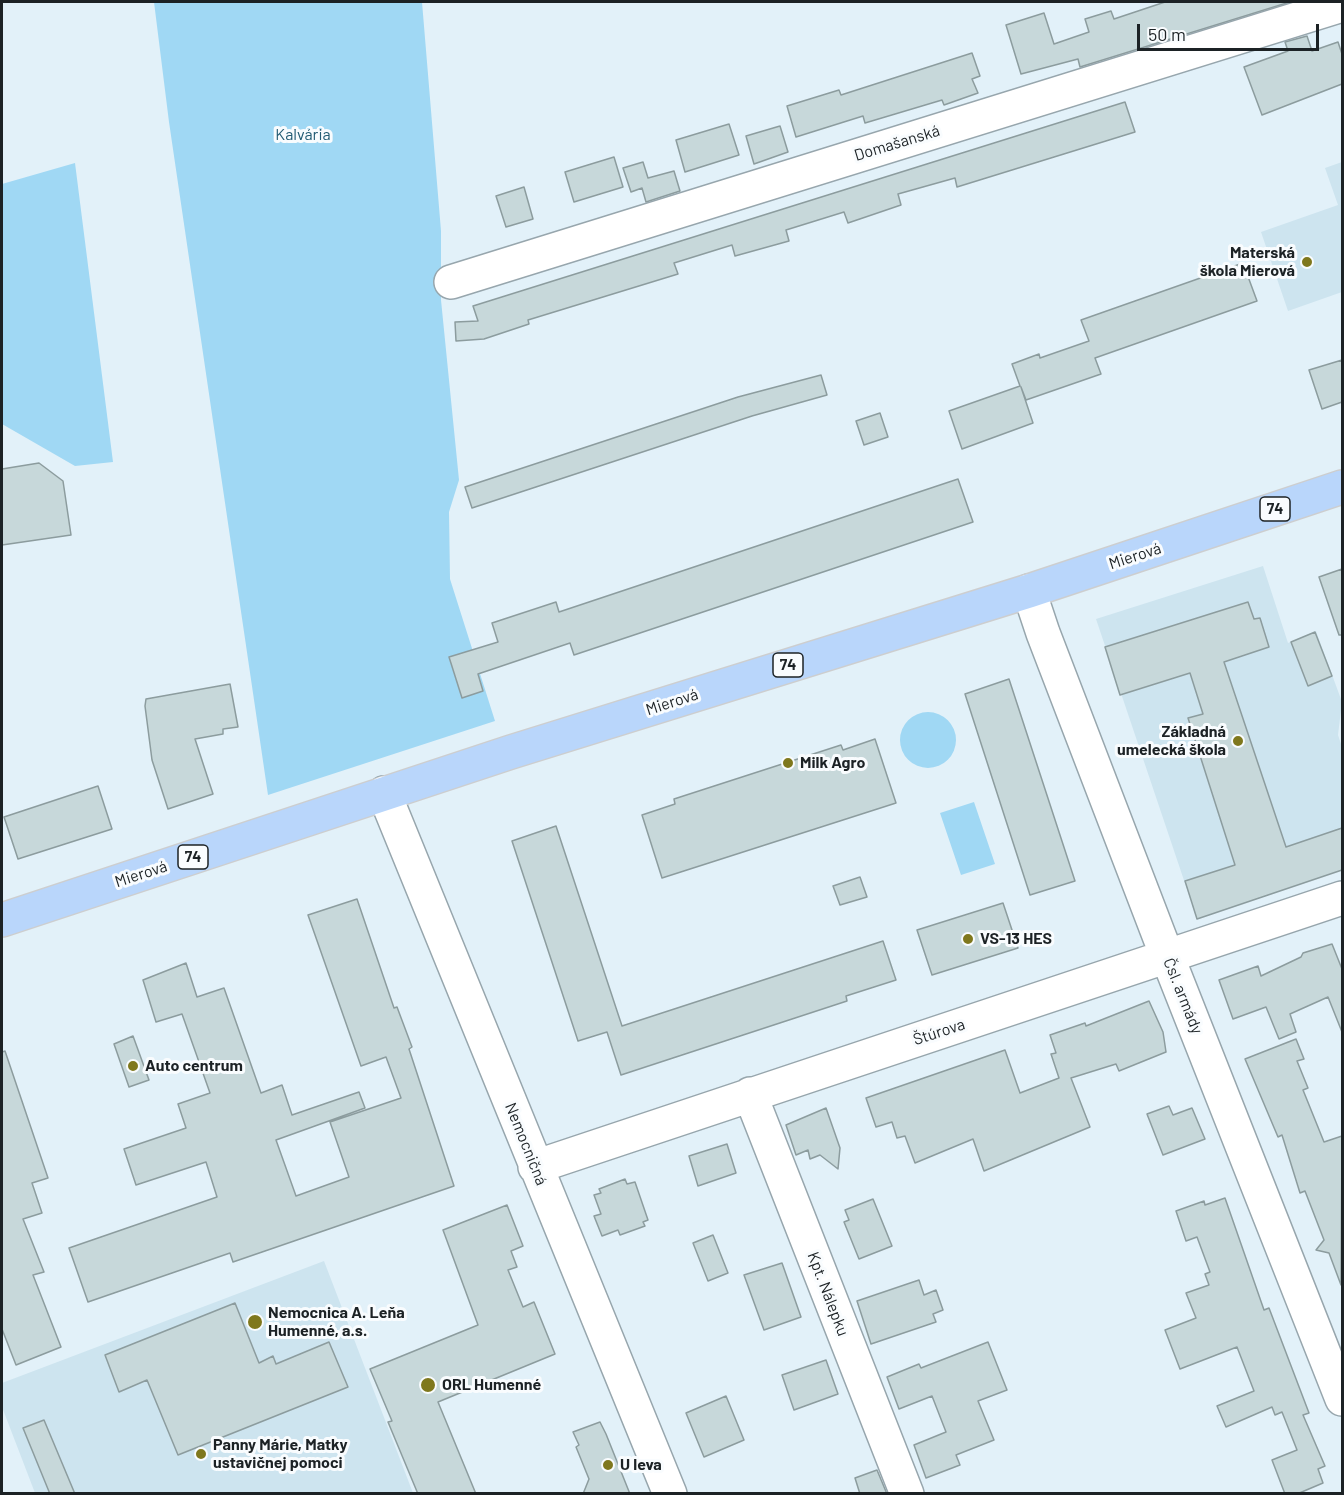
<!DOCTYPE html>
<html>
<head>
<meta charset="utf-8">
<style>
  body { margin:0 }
  #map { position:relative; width:1344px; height:1495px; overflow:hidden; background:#e2f1f9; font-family:Barlow,sans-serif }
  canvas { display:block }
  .frame { position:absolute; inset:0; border:3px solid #1c2225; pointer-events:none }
  .scale { position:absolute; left:1137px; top:24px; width:182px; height:27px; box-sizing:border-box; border:3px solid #1c2225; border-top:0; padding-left:8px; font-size:18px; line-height:21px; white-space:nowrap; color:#1c2225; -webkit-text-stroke:4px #f9fcfe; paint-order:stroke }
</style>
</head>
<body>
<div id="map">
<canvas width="1344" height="1495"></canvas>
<div class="frame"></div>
<div class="scale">50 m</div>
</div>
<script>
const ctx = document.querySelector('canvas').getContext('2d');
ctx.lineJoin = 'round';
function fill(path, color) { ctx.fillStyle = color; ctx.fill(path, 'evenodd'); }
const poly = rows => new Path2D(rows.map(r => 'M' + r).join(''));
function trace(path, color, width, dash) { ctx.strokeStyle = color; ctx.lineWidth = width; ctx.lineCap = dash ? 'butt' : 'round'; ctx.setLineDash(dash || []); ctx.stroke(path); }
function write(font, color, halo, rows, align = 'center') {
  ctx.font = font + ' Barlow,sans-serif'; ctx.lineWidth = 6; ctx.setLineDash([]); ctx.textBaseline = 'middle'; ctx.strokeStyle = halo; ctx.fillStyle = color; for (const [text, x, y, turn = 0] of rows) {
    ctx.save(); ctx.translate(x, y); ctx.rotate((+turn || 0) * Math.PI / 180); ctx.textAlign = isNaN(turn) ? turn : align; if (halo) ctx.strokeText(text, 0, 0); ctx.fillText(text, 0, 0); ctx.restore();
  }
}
fill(poly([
  [1342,162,1342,292,1288,311,1261,232,1338,205,1325,168],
  [1263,566,1288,643,1316,631,1342,702,1338,735,1342,747,1342,870,1197,919,1096,619],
  [324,1261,413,1493,35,1493,2,1407,2,1383]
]), '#cde4ef');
fill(poly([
  [154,2,422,2,441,231,441,300,459,480,449,512,450,579,495,721,268,795,169,122],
  [75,163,113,462,75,466,2,424,2,184],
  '900 740a28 28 0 1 1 56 0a28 28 0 1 1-56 0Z',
  [974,802,995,864,961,875,940,813]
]), '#a0d8f4');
const building = poly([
  [1165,2,1290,2,1080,67,1078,59,1021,74,1006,25,1044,13,1054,44,1089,32,1085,19,1111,11,1114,19,1165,2],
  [1307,36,1312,51,1338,42,1342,54,1342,84,1262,115,1244,67,1288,51,1285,42,1307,36],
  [972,53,980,76,972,79,978,93,944,105,942,100,865,123,863,116,796,137,787,106,839,90,841,95,972,53],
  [1125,102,1135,132,957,187,955,178,898,194,901,205,848,223,844,212,786,230,789,241,735,256,732,245,674,263,678,274,528,320,529,324,484,339,456,341,455,322,478,321,473,306,1125,102],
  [729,124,739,155,685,172,676,140,729,124],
  [780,126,788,152,754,164,746,136,780,126],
  [614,157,623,187,574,202,565,172,614,157],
  [643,162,648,178,674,171,680,191,646,202,642,188,631,192,623,168,643,162],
  [524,187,533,219,506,227,496,196,524,187],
  [1243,263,1257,301,1095,358,1101,374,1026,400,1021,387,1033,423,962,449,949,411,1020,386,1012,364,1039,354,1040,358,1089,341,1081,320,1243,263],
  [1342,360,1342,402,1322,409,1309,370,1342,360],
  [821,375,827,395,752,416,472,508,465,487,738,397,821,375],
  [880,413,888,437,864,445,856,421,880,413],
  [39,463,63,481,71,535,2,545,2,469,39,463],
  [958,479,973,522,574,655,570,643,478,674,483,691,462,698,449,657,498,642,492,623,556,602,559,612,958,479],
  [1342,569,1342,635,1339,635,1319,577,1342,569],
  [1248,602,1254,619,1260,618,1269,647,1224,662,1286,847,1342,828,1342,870,1197,919,1185,881,1235,865,1188,718,1203,714,1190,673,1120,695,1105,647,1248,602],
  [1315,632,1332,676,1308,686,1291,642,1315,632],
  [1009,679,1075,881,1030,895,965,694,1009,679],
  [230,684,238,727,223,729,223,734,195,739,213,794,168,809,152,760,145,706,146,699,230,684],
  [875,739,896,803,662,878,642,815,675,804,674,799,841,745,843,750,875,739],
  [98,786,112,829,18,859,4,817,98,786],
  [556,826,622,1026,883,941,896,980,846,996,847,1001,621,1075,607,1032,578,1041,512,841,556,826],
  [860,877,867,897,840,905,833,886,860,877],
  [357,899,394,1008,397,1007,412,1047,409,1049,454,1186,233,1262,230,1253,88,1302,69,1248,217,1197,206,1162,136,1185,124,1149,186,1128,178,1104,210,1093,182,1014,156,1022,143,980,186,963,197,997,224,988,261,1093,282,1085,292,1115,359,1092,365,1108,276,1140,296,1196,349,1177,330,1122,401,1098,386,1057,361,1066,308,915,357,899],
  [1003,903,1018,948,932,975,917,930,1003,903],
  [1332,944,1342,969,1342,1032,1328,997,1290,1014,1296,1032,1279,1039,1266,1007,1233,1019,1219,980,1258,966,1261,976,1301,957,1303,953,1332,944],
  [1149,1001,1163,1032,1166,1052,1119,1071,1116,1064,1071,1078,1090,1127,984,1171,973,1139,915,1163,905,1136,897,1138,892,1122,876,1127,866,1098,1005,1050,1020,1093,1059,1078,1051,1054,1056,1053,1050,1035,1085,1023,1086,1026,1149,1001],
  [133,1036,149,1080,129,1087,114,1044,133,1036],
  [1296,1039,1304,1059,1297,1061,1308,1088,1303,1090,1324,1142,1342,1136,1341,1285,1329,1253,1316,1250,1324,1240,1305,1191,1300,1193,1282,1135,1278,1137,1245,1059,1296,1039],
  [5,1051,48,1178,32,1183,42,1213,23,1219,44,1272,33,1275,61,1347,16,1365,2,1329,2,1052,5,1051],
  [1169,1106,1173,1115,1192,1108,1205,1139,1163,1155,1147,1114,1169,1106],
  [826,1108,840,1148,838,1169,820,1155,810,1159,808,1150,796,1155,786,1125,826,1108],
  [727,1144,736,1173,698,1186,689,1156,727,1144],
  [625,1179,627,1184,635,1182,648,1220,643,1222,645,1226,620,1235,618,1230,602,1236,594,1216,601,1214,594,1195,601,1193,599,1189,625,1179],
  [1225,1198,1264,1310,1269,1308,1309,1413,1303,1415,1325,1466,1318,1469,1323,1483,1297,1494,1285,1494,1272,1460,1297,1450,1282,1412,1275,1415,1272,1407,1226,1427,1217,1406,1254,1391,1237,1347,1180,1369,1165,1330,1196,1318,1186,1293,1209,1285,1205,1274,1210,1272,1197,1237,1186,1241,1176,1211,1204,1201,1205,1205,1225,1198],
  [873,1199,892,1246,859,1259,844,1222,849,1220,845,1210,873,1199],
  [507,1205,523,1246,511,1251,517,1267,508,1270,523,1307,534,1302,555,1354,438,1402,476,1494,418,1494,388,1422,392,1421,370,1369,478,1325,443,1230,507,1205],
  [713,1235,728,1273,708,1281,693,1243,713,1235],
  [782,1263,801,1317,764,1330,744,1275,782,1263],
  [919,1280,924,1295,936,1290,943,1310,933,1314,936,1322,871,1344,857,1301,919,1280],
  [235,1303,259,1363,273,1356,276,1364,329,1342,348,1387,178,1455,147,1380,119,1392,105,1355,235,1303],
  [988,1342,1007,1390,978,1401,994,1440,956,1455,960,1465,926,1478,914,1445,946,1432,932,1396,899,1409,887,1377,919,1364,921,1368,988,1342],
  [826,1360,838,1394,794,1410,782,1375,826,1360],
  [726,1396,744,1440,704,1457,686,1413,726,1396],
  [44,1420,75,1494,50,1494,23,1428,44,1420],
  [600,1422,606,1434,630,1494,583,1494,589,1479,576,1447,579,1445,573,1432,600,1422],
  [877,1470,887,1494,860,1494,855,1478,877,1470]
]);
fill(building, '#c7d8da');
trace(building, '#8c9c9e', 1.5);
const minor = poly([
  [451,282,1342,5],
  [1029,591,1043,633,1160,938,1342,1399],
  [384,793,670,1494],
  [750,1094,907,1494],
  [535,1167,1342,898]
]);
const major = poly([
  [2,920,511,752,1029,591,1342,487]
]);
trace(minor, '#97a6ad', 36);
trace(major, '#cdcecf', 36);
trace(minor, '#fff', 33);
trace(major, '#b9d6fb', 33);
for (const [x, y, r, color] of [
  [1307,262,6,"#7f781d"],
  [1238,741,6,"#7f781d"],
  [788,763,6,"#7f781d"],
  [968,939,6,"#7f781d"],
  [133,1066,6,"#7f781d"],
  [255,1322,8,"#7f781d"],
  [428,1385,8,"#7f781d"],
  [201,1454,6,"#7f781d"],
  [608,1465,6,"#7f781d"]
]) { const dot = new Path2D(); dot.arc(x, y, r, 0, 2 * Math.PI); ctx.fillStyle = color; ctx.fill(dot); trace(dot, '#f9fcfe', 2); }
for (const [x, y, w] of [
  [1275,509,30],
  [788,665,30],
  [193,857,30]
]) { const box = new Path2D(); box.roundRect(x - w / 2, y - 12, w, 24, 4.5); ctx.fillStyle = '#f9fcfe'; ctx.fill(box); trace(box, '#1c2225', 1.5); }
write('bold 15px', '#1c2225', null, [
  ["74",1275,509],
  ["74",788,665],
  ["74",193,857]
]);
write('16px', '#235c74', '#f9fcfe', [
  ["Kalvária",303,135]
]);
write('16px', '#1c2225', '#f9fcfe', [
  ["Domašanská",897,143,-17],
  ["Mierová",1135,556,-18],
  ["Mierová",672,702,-18],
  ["Mierová",141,874,-18],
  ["Čsl. armády",1183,996,68],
  ["Štúrova",939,1032,-18],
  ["Nemocničná",526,1144,68],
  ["Kpt. Nálepku",828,1294,69]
]);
write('bold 16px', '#1c2225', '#f9fcfe', [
  ["Materská",1295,253,"right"],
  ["škola Mierová",1295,271,"right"],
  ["Základná",1226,732,"right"],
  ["umelecká škola",1226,750,"right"],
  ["Milk Agro",800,763],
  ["VS-13 HES",980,939],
  ["Auto centrum",145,1066],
  ["Nemocnica A. Leňa",268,1313],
  ["Humenné, a.s.",268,1331],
  ["ORL Humenné",442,1385],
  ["Panny Márie, Matky",213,1445],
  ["ustavičnej pomoci",213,1463],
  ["U leva",620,1465]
], 'left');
</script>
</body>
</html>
